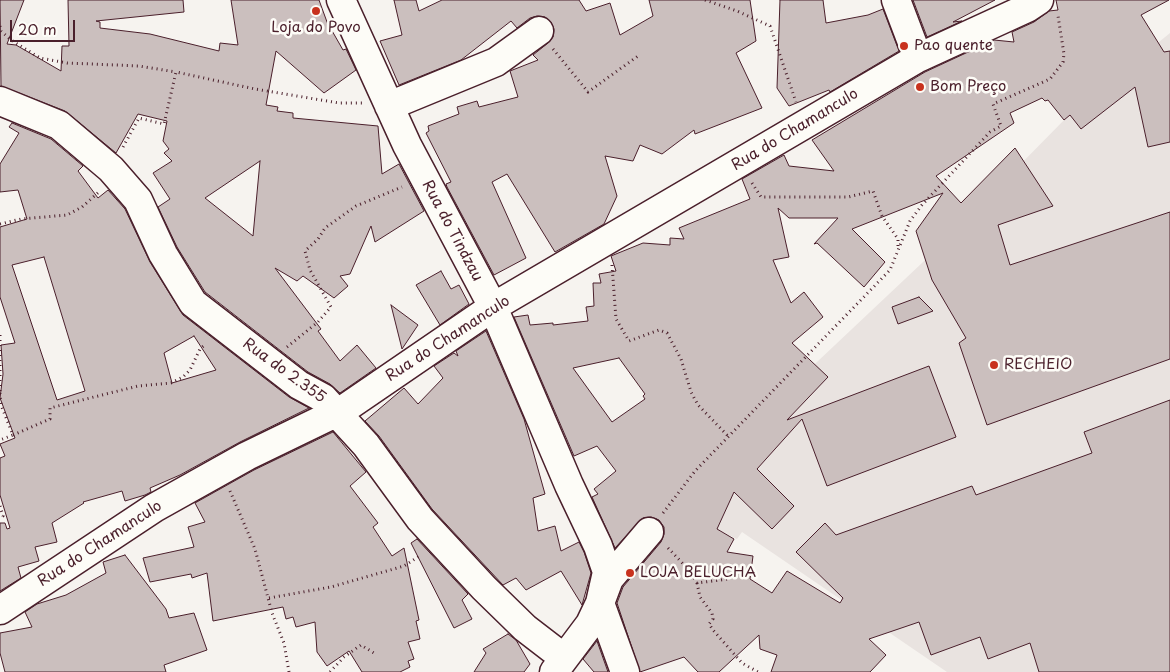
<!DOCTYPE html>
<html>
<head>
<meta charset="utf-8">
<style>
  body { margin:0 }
  #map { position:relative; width:1170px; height:672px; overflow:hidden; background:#f6f3ef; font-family:"Playpen Sans",sans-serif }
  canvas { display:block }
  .scale { position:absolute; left:10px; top:20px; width:65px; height:22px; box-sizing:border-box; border:2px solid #4a1f2b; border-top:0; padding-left:6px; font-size:15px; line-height:18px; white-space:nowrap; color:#4a1f2b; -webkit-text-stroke:4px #fdfcf7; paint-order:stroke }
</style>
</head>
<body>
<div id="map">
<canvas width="1170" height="672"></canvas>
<div class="scale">20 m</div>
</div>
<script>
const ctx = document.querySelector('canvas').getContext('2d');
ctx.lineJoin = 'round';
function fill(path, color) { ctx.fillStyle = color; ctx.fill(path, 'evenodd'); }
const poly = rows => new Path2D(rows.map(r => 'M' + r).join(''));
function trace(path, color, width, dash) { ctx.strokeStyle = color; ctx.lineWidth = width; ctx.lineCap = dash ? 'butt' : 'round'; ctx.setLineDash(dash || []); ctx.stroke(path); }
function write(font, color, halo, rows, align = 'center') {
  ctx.font = font + ' "Playpen Sans",sans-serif'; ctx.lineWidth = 5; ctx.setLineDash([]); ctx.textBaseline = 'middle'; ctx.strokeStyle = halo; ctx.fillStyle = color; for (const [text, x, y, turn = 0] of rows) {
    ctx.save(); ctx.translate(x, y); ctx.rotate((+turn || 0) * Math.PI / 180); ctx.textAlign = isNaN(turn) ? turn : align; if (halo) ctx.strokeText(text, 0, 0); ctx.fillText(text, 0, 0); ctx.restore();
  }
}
fill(poly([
  [1170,33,1170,672,947,672,742,532,737,539,669,507,800,378,940,246,1068,116]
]), '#e9e3e0');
const building = poly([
  [0,0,24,0,7,44,16,45,61,71,62,46,69,46,68,0,183,0,184,12,96,21,100,22,100,28,150,34,219,51,220,43,238,45,231,0,319,0,327,22,343,50,346,49,356,70,324,93,276,51,266,105,278,107,277,111,293,113,293,118,378,126,382,174,399,164,424,211,375,242,371,226,350,274,340,276,348,286,334,298,303,276,297,281,275,268,321,329,318,331,340,361,357,345,376,368,340,393,330,384,308,372,205,292,177,247,158,207,170,199,153,173,172,161,164,153,169,149,163,141,167,121,138,114,116,153,65,111,1,86,0,0],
  [260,161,253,236,205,198,260,161],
  [394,0,416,0,419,11,442,0,579,0,586,11,610,3,620,35,653,16,649,0,750,0,756,41,736,53,762,108,695,134,694,130,662,154,640,145,633,161,605,156,617,196,604,224,555,252,507,174,492,182,526,258,494,275,447,187,446,184,451,182,426,133,429,131,428,126,459,114,457,107,477,101,479,107,518,97,510,71,538,60,533,55,548,43,553,37,554,29,551,22,545,17,537,16,530,18,517,28,511,21,461,60,399,85,380,41,402,35,394,0],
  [780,0,823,0,826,23,868,15,883,9,899,51,830,92,829,90,789,106,777,88,780,0],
  [913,0,995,0,953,22,962,21,927,37,913,0],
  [1056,0,1169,0,1141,15,1164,52,1170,51,1170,142,1148,147,1135,87,1081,129,1070,115,1064,120,1048,100,1045,101,1042,98,1010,113,1014,123,936,176,961,203,1015,148,1053,206,998,225,1010,265,1170,212,1170,359,987,425,959,343,966,338,932,280,916,231,943,193,852,229,885,262,864,287,817,243,814,244,838,218,789,218,778,208,789,257,773,260,791,303,804,292,823,317,792,343,828,377,787,420,929,366,956,437,827,486,802,419,757,469,794,506,772,529,734,492,717,529,734,539,727,552,753,556,750,579,772,593,787,571,840,603,843,598,796,552,825,523,836,535,972,486,976,495,1092,453,1084,432,1170,400,1170,672,1039,672,1030,643,988,659,980,637,931,655,919,622,869,639,886,655,870,672,771,672,777,655,760,649,759,635,719,672,698,672,684,657,640,672,617,603,623,587,661,542,664,534,664,527,659,520,651,517,643,518,615,548,592,497,598,494,594,489,616,471,597,446,574,456,514,317,528,315,530,325,553,323,553,325,588,321,586,307,594,306,593,283,601,283,599,274,616,271,611,256,643,243,670,245,670,238,684,239,679,228,750,199,742,179,784,155,789,166,834,171,812,140,925,72,994,40,1014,42,1012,32,1034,22,1049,11,1058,10,1056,0],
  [619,358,645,394,643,396,645,399,612,422,573,368,619,358],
  [12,123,51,139,83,166,78,171,98,198,108,190,125,209,150,262,183,315,289,397,309,408,240,442,180,475,150,488,151,492,145,495,125,501,122,491,83,502,84,503,52,523,57,542,35,547,39,561,18,567,21,578,0,591,0,523,5,523,7,529,10,528,0,495,0,458,5,456,0,444,15,438,0,398,3,374,1,345,15,343,0,297,0,227,27,219,18,190,0,192,0,164,19,133,9,127,12,123],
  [44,257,85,391,57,400,12,265,44,257],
  [194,336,216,370,172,383,164,353,194,336],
  [441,271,451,289,459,285,469,304,440,325,416,285,441,271],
  [919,297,933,311,898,324,892,307,919,297],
  [391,305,418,325,402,349,391,305],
  [486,331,524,419,545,494,533,498,538,531,555,526,561,551,579,542,584,552,591,573,582,605,561,571,526,590,516,578,503,585,432,509,379,436,365,421,404,388,418,404,443,378,434,366,454,353,458,356,456,351,486,331],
  [333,432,366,472,350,486,378,523,373,527,392,556,404,548,419,620,416,621,420,639,408,642,414,659,408,661,410,667,400,672,362,672,349,651,327,666,317,652,315,622,296,627,293,617,286,619,283,607,213,621,207,573,192,578,191,574,150,582,143,558,194,547,188,527,205,522,195,503,254,470,333,432],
  [417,539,468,594,462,600,472,619,454,628,411,543,417,539],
  [125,555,166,609,169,618,194,613,207,650,164,665,166,672,5,672,0,653,0,633,32,627,25,612,37,604,66,595,106,573,103,562,125,555],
  [508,634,516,640,530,664,524,672,474,672,486,653,483,649,508,634],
  [597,641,608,672,594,672,583,659,597,641]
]);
fill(building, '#cbbfbe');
trace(building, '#4a1f2b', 1);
const minor = poly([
  [341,0,407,145,493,307,569,485,598,546,607,572,600,603,590,624,554,672],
  [918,58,1027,8,1039,0],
  [0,101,59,125,111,169,138,200,163,254,193,303,299,385,323,398,366,445,420,519,484,588,525,628,564,658],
  [389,106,496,62,539,31],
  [0,610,154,508,247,456,344,409,493,307,918,58,896,0],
  [625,672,600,603,609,579,649,532]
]);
trace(minor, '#4a1f2b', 31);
trace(poly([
  [705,0,737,11,770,26,796,102],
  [0,26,1,31,11,40,40,58,67,63,139,66,176,72],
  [553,49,588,92,638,56],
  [123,147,139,118,164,124,176,72,255,89,339,103,362,103],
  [752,183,761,197,848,197,873,191,882,216,898,239,898,246],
  [0,224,21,219,67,215,82,207,100,191],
  [612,265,616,319,629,341,659,330,667,333,681,359,691,392,698,405,729,437],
  [0,335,0,391],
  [287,347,318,322,331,307,310,270,305,251,318,239,325,228,356,206,402,187],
  [0,393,1,405,13,435,0,440],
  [13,435,50,419,50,408,138,386,171,383,183,377,190,370,200,349,206,344],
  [230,491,255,549,272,613,284,643,289,672],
  [0,506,3,516,0,518],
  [663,513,695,471,890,270,910,221,922,205,990,132,1001,126,993,104,1050,79,1063,62,1064,54,1058,16],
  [668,548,690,571,697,583,728,579],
  [697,583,700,597,712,613,713,619,709,624,713,630,742,663,758,672],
  [269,598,331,587,404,566,421,555],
  [330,672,344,657,361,645,374,653]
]), '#4a1f2b', 3, [1, 4]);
trace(minor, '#fdfcf7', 28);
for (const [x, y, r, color] of [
  [316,11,5,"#c8321e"],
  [904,46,5,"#c8321e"],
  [920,87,5,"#c8321e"],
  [994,365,5,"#c8321e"],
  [630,573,5,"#c8321e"]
]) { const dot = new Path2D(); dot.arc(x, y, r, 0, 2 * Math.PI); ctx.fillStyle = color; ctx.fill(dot); trace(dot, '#fdfcf7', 2); }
write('15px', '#4a1f2b', '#fdfcf7', [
  ["Loja do Povo",316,28,"center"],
  ["Pao quente",914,46],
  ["Bom Preço",930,87],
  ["RECHEIO",1004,365],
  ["LOJA BELUCHA",640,573]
], 'left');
write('15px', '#4a1f2b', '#fdfcf7', [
  ["Rua do Chamanculo",795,130,-31],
  ["Rua do Tindzau",452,231,62],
  ["Rua do Chamanculo",448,339,-33],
  ["Rua do 2.355",284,371,36],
  ["Rua do Chamanculo",100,544,-33]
]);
</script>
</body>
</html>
